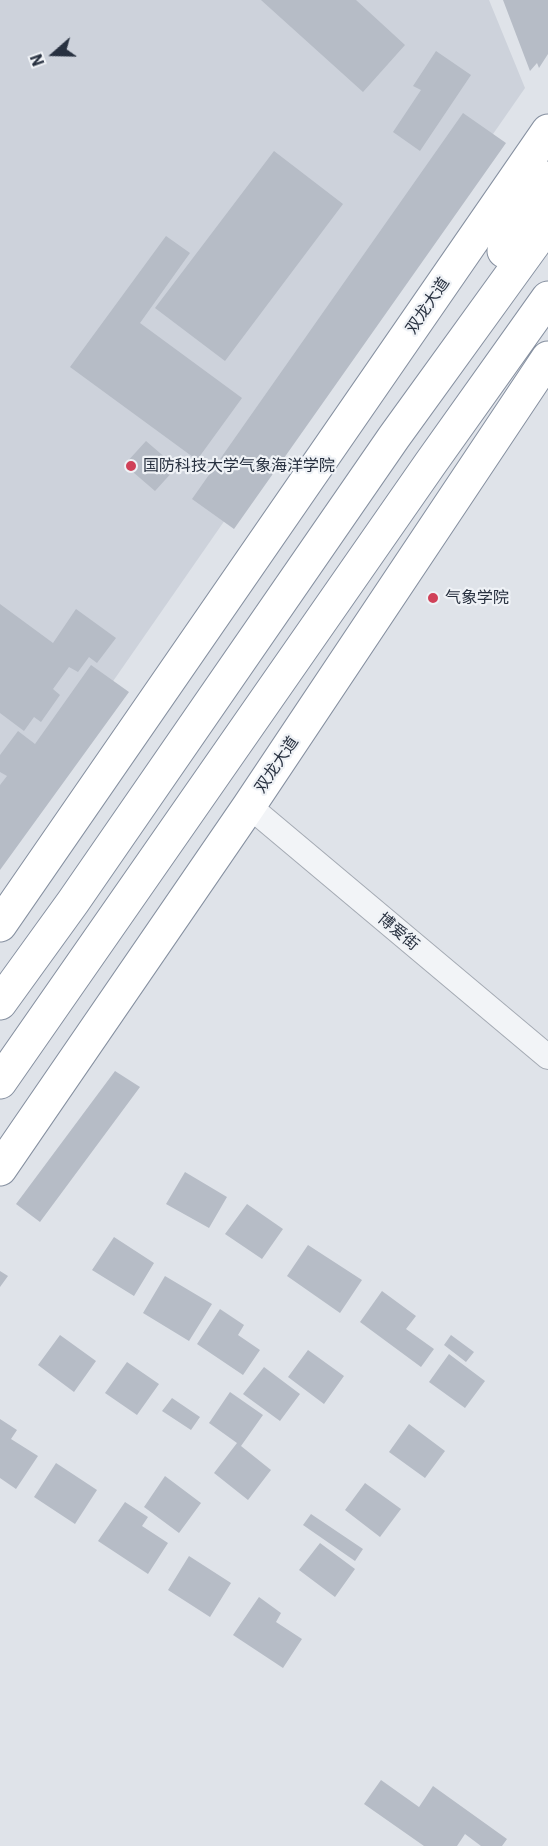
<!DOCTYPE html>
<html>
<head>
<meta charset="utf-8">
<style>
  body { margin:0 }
  #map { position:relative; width:548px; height:1846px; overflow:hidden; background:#dfe3e9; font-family:"IBM Plex Sans",sans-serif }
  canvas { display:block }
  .north { position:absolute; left:24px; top:24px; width:60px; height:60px; -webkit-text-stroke:4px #eff2f6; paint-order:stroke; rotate:250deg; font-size:16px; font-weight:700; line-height:24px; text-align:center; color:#283140 }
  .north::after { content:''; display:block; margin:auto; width:21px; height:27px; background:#283140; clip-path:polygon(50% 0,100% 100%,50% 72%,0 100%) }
</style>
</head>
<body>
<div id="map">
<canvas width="548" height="1846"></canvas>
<div class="north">N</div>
</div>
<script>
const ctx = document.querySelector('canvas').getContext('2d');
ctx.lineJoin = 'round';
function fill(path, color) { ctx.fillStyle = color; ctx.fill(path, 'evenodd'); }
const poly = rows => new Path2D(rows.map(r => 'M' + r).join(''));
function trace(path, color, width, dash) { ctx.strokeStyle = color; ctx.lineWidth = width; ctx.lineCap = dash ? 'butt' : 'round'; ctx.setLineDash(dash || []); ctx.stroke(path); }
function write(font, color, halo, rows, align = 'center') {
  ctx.font = font + ' "IBM Plex Sans","Noto Sans SC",sans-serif'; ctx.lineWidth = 4.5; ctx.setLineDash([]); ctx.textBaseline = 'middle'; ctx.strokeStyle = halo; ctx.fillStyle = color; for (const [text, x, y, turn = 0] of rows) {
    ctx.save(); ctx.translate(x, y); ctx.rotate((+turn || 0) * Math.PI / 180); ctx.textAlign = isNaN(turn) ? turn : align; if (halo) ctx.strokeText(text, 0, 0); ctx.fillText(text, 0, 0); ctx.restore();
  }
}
fill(poly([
  [0,0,489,0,525,88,0,844]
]), '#cdd2db');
fill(poly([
  [261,0,356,0,405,45,363,92],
  [503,0,548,0,548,54,539,68,537,63,530,71],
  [436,51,471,75,420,151,393,132,421,90,413,86],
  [463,113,506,143,234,529,192,499],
  [274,151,343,204,225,361,155,308],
  [166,236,190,253,140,323,242,398,197,460,70,367],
  [146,441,175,466,173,468,175,469,155,491,126,466,128,465,126,463],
  [0,604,53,643,76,609,116,638,97,663,89,657,78,672,69,667,53,689,60,695,41,722,34,717,24,731,0,713],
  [91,665,129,692,0,870,0,785,7,776,0,772,0,755,18,731,35,744],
  [115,1071,140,1087,40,1222,16,1204],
  [185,1172,227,1197,209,1228,166,1204],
  [247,1204,283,1229,262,1259,225,1234],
  [114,1237,154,1263,134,1296,92,1270],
  [308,1245,362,1280,340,1313,287,1276],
  [0,1271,8,1276,0,1287],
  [165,1276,212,1304,189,1341,143,1313],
  [382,1291,416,1316,406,1329,434,1349,421,1367,360,1322],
  [220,1309,244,1325,238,1335,260,1350,243,1375,197,1344],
  [60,1335,96,1361,74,1392,38,1365],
  [451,1335,474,1352,466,1362,444,1345],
  [308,1350,344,1376,324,1404,288,1377],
  [449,1354,485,1381,465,1408,429,1382],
  [127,1362,159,1384,137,1415,105,1393],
  [264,1367,300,1394,280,1421,243,1394],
  [230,1392,263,1415,241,1446,271,1470,248,1500,214,1473,237,1443,209,1423],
  [172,1398,200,1417,191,1430,162,1411],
  [0,1419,17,1430,11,1439,38,1456,16,1489,0,1478],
  [409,1424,445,1451,425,1478,389,1452],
  [56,1463,97,1490,75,1524,34,1497],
  [165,1476,201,1503,179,1533,144,1507],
  [365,1483,401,1509,380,1537,345,1510],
  [125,1502,148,1517,142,1526,168,1543,148,1574,98,1541],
  [311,1514,363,1549,355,1561,303,1525],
  [320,1543,355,1569,335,1597,299,1570],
  [189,1556,231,1583,210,1617,168,1590],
  [259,1597,281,1613,276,1622,302,1639,283,1668,233,1635],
  [381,1780,419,1807,433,1786,507,1839,502,1846,481,1846,465,1834,457,1846,424,1846,364,1804]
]), '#b6bcc6');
const minor = poly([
  [249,806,548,1057]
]);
const trunk = poly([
  [504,251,548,178],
  [0,925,548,131],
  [0,1003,73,902,394,437,548,224],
  [0,1082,430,464,548,298],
  [0,1169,249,806,548,358]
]);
trace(minor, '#a4aab3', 26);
trace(trunk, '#8690a0', 35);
trace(minor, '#f2f4f7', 24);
trace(trunk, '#fff', 33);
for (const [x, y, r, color] of [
  [131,466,6,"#d04158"],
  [433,598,6,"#d04158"]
]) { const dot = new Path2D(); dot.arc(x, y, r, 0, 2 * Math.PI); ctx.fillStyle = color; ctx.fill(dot); trace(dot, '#eff2f6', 2); }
write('16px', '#283140', '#eff2f6', [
  ["双龙大道",428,306,-56],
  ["双龙大道",277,765,-56],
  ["博爱街",398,932,40]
]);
write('16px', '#283140', '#eff2f6', [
  ["国防科技大学气象海洋学院",143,466],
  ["气象学院",445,598]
], 'left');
</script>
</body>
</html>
